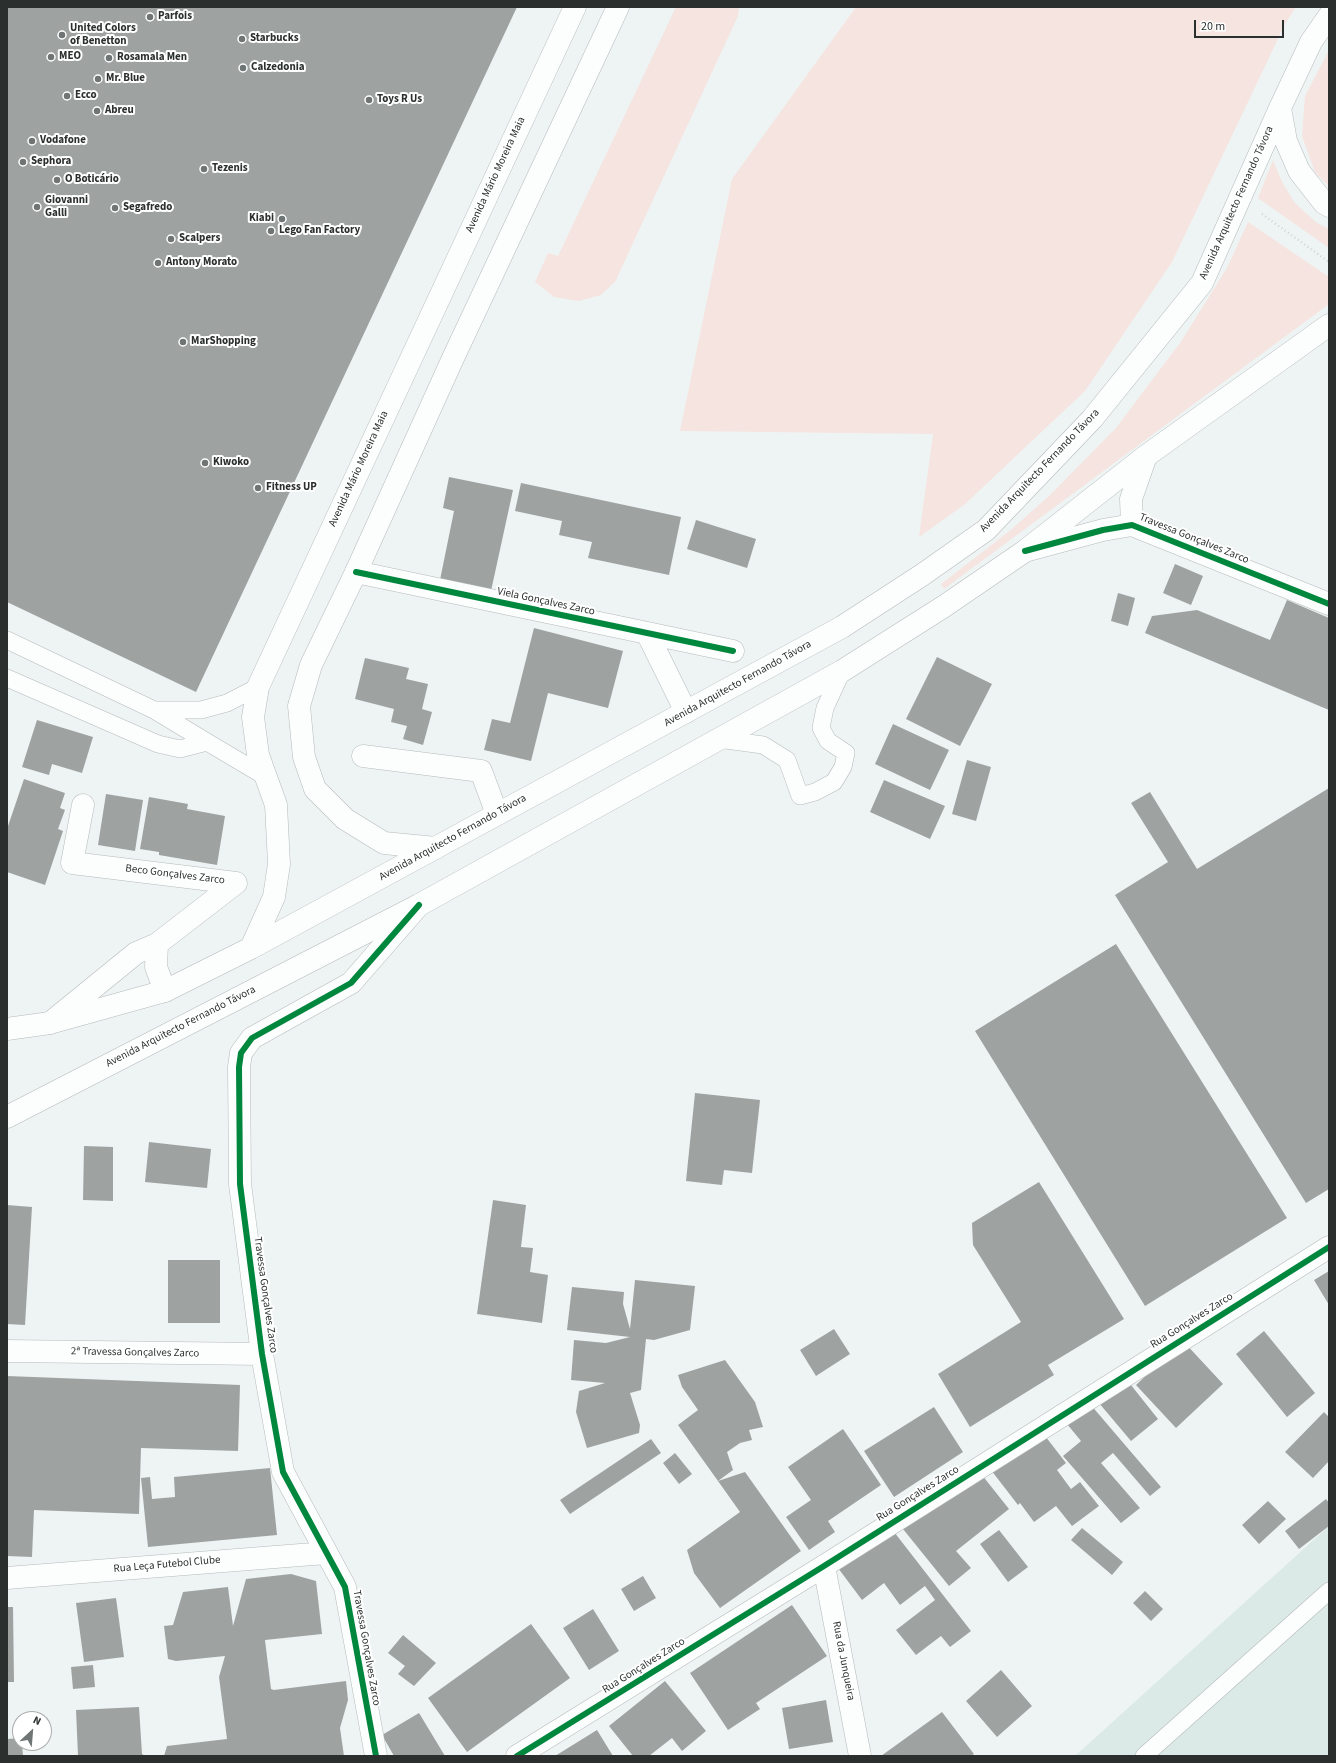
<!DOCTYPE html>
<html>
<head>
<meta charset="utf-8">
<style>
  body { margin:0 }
  #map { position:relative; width:1336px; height:1763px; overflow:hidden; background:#eef4f4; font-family:"Source Sans 3",sans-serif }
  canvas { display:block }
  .frame { position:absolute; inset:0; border:8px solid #2b302f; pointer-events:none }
  .north { position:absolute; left:12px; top:1711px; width:40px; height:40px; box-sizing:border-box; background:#fff; border:1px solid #aaacac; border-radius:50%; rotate:26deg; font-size:11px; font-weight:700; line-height:16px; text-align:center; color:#2b302f }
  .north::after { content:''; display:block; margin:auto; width:14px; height:18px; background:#6f7574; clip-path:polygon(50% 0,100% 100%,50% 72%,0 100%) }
  .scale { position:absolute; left:1194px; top:20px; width:90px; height:18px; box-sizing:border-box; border:2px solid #2b302f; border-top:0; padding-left:5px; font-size:12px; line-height:14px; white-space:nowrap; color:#2b302f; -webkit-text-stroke:3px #fff; paint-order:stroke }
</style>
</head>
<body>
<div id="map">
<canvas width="1336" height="1763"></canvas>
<div class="frame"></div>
<div class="north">N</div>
<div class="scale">20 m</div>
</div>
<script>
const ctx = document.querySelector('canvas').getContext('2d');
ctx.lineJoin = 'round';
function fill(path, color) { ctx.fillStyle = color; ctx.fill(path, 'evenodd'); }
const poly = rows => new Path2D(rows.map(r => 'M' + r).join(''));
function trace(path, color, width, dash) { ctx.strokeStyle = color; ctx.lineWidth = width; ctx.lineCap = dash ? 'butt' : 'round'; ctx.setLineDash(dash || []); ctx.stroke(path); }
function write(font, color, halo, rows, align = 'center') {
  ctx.font = font + ' "Source Sans 3",sans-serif'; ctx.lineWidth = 4; ctx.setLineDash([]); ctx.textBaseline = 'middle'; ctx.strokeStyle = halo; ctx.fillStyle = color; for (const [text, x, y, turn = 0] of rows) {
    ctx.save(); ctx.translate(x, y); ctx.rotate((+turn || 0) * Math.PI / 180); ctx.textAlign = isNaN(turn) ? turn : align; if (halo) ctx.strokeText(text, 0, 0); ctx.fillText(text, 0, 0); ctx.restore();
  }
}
fill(poly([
  [1329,1526,1329,1756,1075,1756]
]), '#dbeae7');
fill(poly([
  [676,7,739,7,738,16,615,282,601,295,579,301,554,297,535,282,548,253,558,256],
  [856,7,1296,7,1285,24,1172,262,1085,391,964,505,919,537,933,434,680,431,732,179],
  [1329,50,1329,187,1315,172,1302,136,1305,96],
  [1273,160,1282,182,1295,203,1317,223,1329,229,1329,248,1258,198],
  [1248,222,1329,277,1329,304,944,589,941,584,1012,529,1051,494,1116,428,1180,343,1227,268]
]), '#f6e4e0');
fill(poly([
  [7,7,517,7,196,692,7,602],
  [449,477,513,490,491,591,440,580,454,511,443,508],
  [521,483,681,517,669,575,588,558,592,542,559,535,562,521,515,511],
  [696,520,756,539,747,568,687,549],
  [1175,564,1203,576,1191,605,1163,593],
  [1118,593,1135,598,1128,626,1111,621],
  [1287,600,1329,618,1329,710,1145,633,1152,616,1197,610,1270,640],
  [534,628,623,651,608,708,548,693,531,761,484,750,492,719,510,723],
  [937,657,992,684,960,746,906,719],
  [365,658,409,668,406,679,428,684,422,709,432,712,423,745,403,739,407,726,391,722,394,709,355,699],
  [37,720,93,737,82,773,52,764,49,775,22,767],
  [893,724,949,750,930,790,875,764],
  [967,760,991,767,976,821,952,814],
  [24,779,65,793,60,808,65,810,58,829,63,831,45,885,7,872,7,829],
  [884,780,945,806,930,839,870,812],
  [1329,788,1329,1189,1306,1203,1115,895,1168,862,1131,803,1150,792,1197,869],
  [106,794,143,800,135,851,98,845],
  [149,797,188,804,187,809,225,816,217,865,159,855,159,852,140,849],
  [1116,944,1287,1218,1145,1306,975,1031],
  [695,1093,760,1100,752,1173,724,1170,722,1185,686,1181],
  [149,1142,211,1149,207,1188,145,1182],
  [84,1146,113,1147,113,1201,83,1200],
  [1039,1182,1124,1319,1048,1365,1054,1375,970,1427,938,1374,1021,1322,973,1245,972,1223],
  [493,1200,526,1205,521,1247,533,1248,530,1272,548,1275,542,1323,477,1314],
  [7,1205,32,1207,25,1325,7,1324],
  [168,1260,220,1260,220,1323,168,1323],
  [1329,1271,1329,1305,1314,1280],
  [635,1280,695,1286,690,1330,654,1340,646,1339,641,1390,630,1393,640,1425,639,1433,587,1448,576,1412,579,1391,605,1383,571,1380,574,1340,606,1343,630,1337,567,1330,572,1287,624,1292,623,1304,630,1329],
  [834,1329,850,1354,816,1376,800,1350],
  [1264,1331,1315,1393,1287,1417,1236,1354],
  [1183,1341,1223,1384,1176,1428,1136,1385],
  [725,1360,755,1402,763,1427,749,1430,752,1440,740,1443,727,1452,733,1470,718,1481,678,1425,698,1410,682,1387,678,1375],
  [7,1376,240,1385,238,1451,141,1448,139,1514,34,1510,32,1557,7,1556],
  [1127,1380,1158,1419,1131,1441,1099,1403],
  [1090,1404,1161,1487,1150,1496,1113,1453,1101,1463,1140,1508,1121,1523,1063,1456,1081,1441,1067,1424],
  [934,1407,963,1452,894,1497,864,1451],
  [1324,1412,1329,1417,1329,1461,1313,1478,1285,1452],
  [843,1429,881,1485,828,1521,835,1532,809,1550,786,1517,811,1500,788,1467],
  [1042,1432,1066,1463,1057,1470,1071,1489,1080,1482,1099,1506,1072,1526,1056,1506,1034,1522,1020,1503,1018,1505,991,1470],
  [651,1439,661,1453,570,1514,560,1500],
  [675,1453,692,1474,679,1484,663,1463],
  [270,1468,277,1535,148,1547,141,1478,150,1477,152,1499,175,1497,174,1477],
  [978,1470,1009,1509,956,1551,971,1568,949,1586,903,1529],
  [745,1472,801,1551,720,1608,694,1573,687,1550,740,1512,718,1481],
  [1326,1499,1329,1503,1329,1526,1299,1549,1285,1531],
  [1268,1501,1286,1519,1259,1544,1242,1525],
  [891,1528,971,1631,950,1647,941,1636,916,1655,896,1630,935,1600,925,1586,900,1605,884,1583,862,1600,838,1568],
  [1082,1528,1123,1562,1112,1575,1071,1540],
  [999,1530,1028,1567,1008,1582,980,1544],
  [291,1574,316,1581,322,1634,265,1640,271,1689,274,1690,346,1681,348,1700,340,1728,344,1756,164,1756,167,1746,227,1739,219,1677,225,1656,176,1661,168,1659,164,1626,173,1625,183,1592,228,1587,233,1626,246,1579],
  [643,1576,656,1598,634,1611,621,1589],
  [1145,1591,1163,1609,1151,1621,1133,1603],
  [116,1598,124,1657,84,1662,76,1603],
  [792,1605,827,1656,756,1703,760,1709,728,1730,690,1673],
  [7,1607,13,1607,14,1682,7,1682],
  [593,1609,619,1651,589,1670,563,1628],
  [531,1624,570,1678,467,1752,428,1698],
  [403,1635,436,1663,414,1686,398,1674,405,1666,388,1653],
  [93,1665,95,1687,73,1689,71,1667],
  [1001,1670,1032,1706,997,1737,966,1701],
  [665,1681,706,1731,682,1751,672,1738,649,1756,633,1756,609,1726],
  [826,1700,833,1742,789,1749,782,1708],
  [139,1707,142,1754,145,1756,78,1756,76,1710],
  [942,1712,974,1754,971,1756,881,1756],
  [419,1713,445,1756,394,1756,382,1735],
  [597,1730,613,1756,555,1756],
  [20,1738,20,1743,22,1743,23,1756,7,1756,7,1739]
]), '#9ea3a2');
const service = poly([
  [7,640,154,710,207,742],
  [7,678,158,744,180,749,207,742,266,777],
  [154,710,201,710,227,703,258,687],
  [718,739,763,745,787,760,800,796,815,792,834,782,843,767,846,753,828,741,821,728,825,708,842,671],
  [1144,1756,1329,1591]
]);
const minor = poly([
  [1132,525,1131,499,1146,456],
  [1025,551,1103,530,1132,525,1329,604],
  [356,572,733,651],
  [647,633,686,712],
  [363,756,481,771,497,814],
  [157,944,156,967,165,991],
  [50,1023,136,953,157,944,236,883,72,863,83,805],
  [7,1351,262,1354],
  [824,1566,860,1756],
  [7,1578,326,1553],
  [376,1756,345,1587,283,1472,262,1354,240,1184,239,1067,241,1053,252,1038,351,983,419,905]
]);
const tertiary = poly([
  [517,1756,824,1566,1329,1247]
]);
const secondary = poly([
  [1280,108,1286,141,1299,171,1324,203,1329,206],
  [436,848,384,843,345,819,315,789,304,757,299,706,311,665,356,572,454,356,618,7],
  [251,948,274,897,279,864,276,805,258,755,253,717,258,687,575,7],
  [7,1029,50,1023,165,991,251,948,842,627,922,575,986,530,1092,419,1202,283,1280,108,1311,42,1329,16],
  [7,1117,419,905,842,671,943,607,1025,551,1146,456,1329,325]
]);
trace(service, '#b5baba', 18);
trace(minor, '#b5baba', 23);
trace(tertiary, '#b5baba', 23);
trace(secondary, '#b5baba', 23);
trace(poly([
  [1262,214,1329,262]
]), '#d2d4d4', 2.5, [1, 3]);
trace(service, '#fcfdfd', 17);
trace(minor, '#fcfdfd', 22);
trace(tertiary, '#fcfdfd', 22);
trace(secondary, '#fcfdfd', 22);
trace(poly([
  [1025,551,1103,530,1132,525,1329,604],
  [356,572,733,651],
  [376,1756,345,1587,283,1472,262,1354,240,1184,239,1067,241,1053,252,1038,351,983,419,905],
  [517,1756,824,1566,1329,1247]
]), '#00873e', 6);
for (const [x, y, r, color] of [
  [150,17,4,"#6f7574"],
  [62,35,4,"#6f7574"],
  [242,39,4,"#6f7574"],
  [51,57,4,"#6f7574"],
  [109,58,4,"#6f7574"],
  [243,68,4,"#6f7574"],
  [98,79,4,"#6f7574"],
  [67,96,4,"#6f7574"],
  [369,100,4,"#6f7574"],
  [97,111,4,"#6f7574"],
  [32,141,4,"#6f7574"],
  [23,162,4,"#6f7574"],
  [204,169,4,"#6f7574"],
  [57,180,4,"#6f7574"],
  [37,207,4,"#6f7574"],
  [115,208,4,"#6f7574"],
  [282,219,4,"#6f7574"],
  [271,231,4,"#6f7574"],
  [171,239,4,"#6f7574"],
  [158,263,4,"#6f7574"],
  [183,342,4,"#6f7574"],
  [205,463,4,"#6f7574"],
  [258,488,4,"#6f7574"]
]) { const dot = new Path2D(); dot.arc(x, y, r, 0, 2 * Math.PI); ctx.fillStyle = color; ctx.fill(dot); trace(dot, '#fff', 1.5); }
write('bold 11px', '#2b302f', '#fff', [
  ["Parfois",158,17],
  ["United Colors",70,29],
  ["of Benetton",70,42],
  ["Starbucks",250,39],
  ["MEO",59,57],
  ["Rosamala Men",117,58],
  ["Calzedonia",251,68],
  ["Mr. Blue",106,79],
  ["Ecco",75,96],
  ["Toys R Us",377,100],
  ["Abreu",105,111],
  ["Vodafone",40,141],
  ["Sephora",31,162],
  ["Tezenis",212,169],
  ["O Boticário",65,180],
  ["Giovanni",45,201],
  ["Galli",45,214],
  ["Segafredo",123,208],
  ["Kiabi",274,219,"right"],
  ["Lego Fan Factory",279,231],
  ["Scalpers",179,239],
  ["Antony Morato",166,263],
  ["MarShopping",191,342],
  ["Kiwoko",213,463],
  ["Fitness UP",266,488]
], 'left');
write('11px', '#2b302f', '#fff', [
  ["Avenida Mário Moreira Maia",496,175,-65],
  ["Avenida Arquitecto Fernando Távora",1237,203,-66],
  ["Avenida Mário Moreira Maia",359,469,-65],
  ["Avenida Arquitecto Fernando Távora",1040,471,-46],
  ["Travessa Gonçalves Zarco",1194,539,22],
  ["Viela Gonçalves Zarco",546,602,12],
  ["Avenida Arquitecto Fernando Távora",738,684,-29],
  ["Avenida Arquitecto Fernando Távora",453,838,-29],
  ["Beco Gonçalves Zarco",175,875,7],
  ["Avenida Arquitecto Fernando Távora",181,1027,-27],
  ["Travessa Gonçalves Zarco",265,1295,82],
  ["Rua Gonçalves Zarco",1192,1321,-32],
  ["2ª Travessa Gonçalves Zarco",135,1353,1],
  ["Rua Gonçalves Zarco",918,1494,-32],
  ["Rua Leça Futebol Clube",167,1565,-5],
  ["Travessa Gonçalves Zarco",366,1648,80],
  ["Rua da Junqueira",843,1661,79],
  ["Rua Gonçalves Zarco",644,1666,-32]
]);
</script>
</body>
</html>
